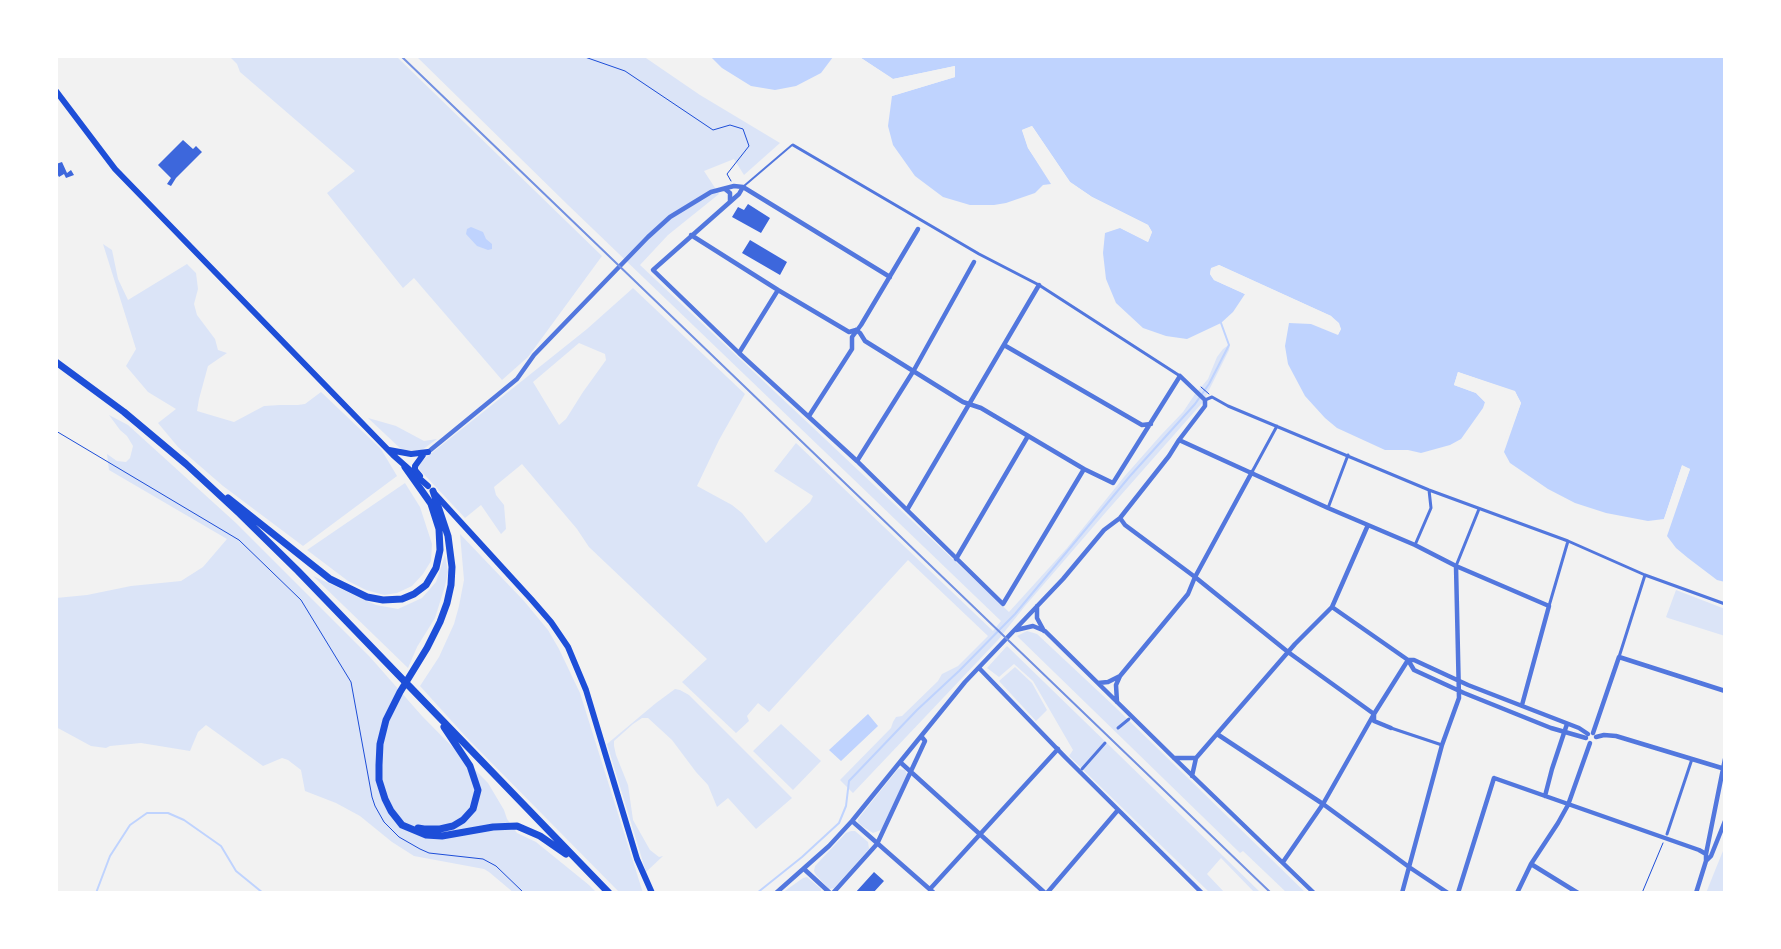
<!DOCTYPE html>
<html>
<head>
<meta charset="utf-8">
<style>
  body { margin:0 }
  #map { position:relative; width:1781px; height:949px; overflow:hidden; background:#f2f2f2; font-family:"Exo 2",sans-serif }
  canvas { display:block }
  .frame { position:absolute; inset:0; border:58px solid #fff; pointer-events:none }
</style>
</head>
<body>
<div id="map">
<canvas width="1781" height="949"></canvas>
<div class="frame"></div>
</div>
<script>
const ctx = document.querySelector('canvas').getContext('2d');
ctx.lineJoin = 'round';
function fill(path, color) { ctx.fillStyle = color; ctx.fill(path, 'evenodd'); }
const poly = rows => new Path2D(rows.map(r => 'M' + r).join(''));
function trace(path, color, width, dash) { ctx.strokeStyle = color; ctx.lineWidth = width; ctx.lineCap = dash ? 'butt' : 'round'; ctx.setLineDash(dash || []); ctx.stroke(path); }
fill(poly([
  [229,56,396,56,602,256,528,357,502,380,414,278,403,288,327,193,355,171,240,72,237,64],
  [416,56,643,56,700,95,780,143,744,175,734,159,704,171,719,194,668,235,640,265,1009,612,1067,548,1124,477,1161,435,1183,412,1195,394,1208,379,1217,357,1223,349,1230,344,1229,350,1203,402,1106,512,1025,606,998,640,853,793,840,780,891,728,893,722,896,717,902,716,938,681,942,674,958,666,988,636,908,560,769,712,758,703,747,716,749,721,736,733,682,682,707,659,589,547,577,529,522,464,494,487,496,495,504,505,506,529,501,534,481,505,465,518,417,467,423,460,587,329,633,288,745,394,719,440,697,486,732,505,742,513,766,543,810,502,813,496,774,471,796,443,993,631,1001,621,568,205],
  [579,343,605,354,606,360,583,392,566,419,559,425,533,382],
  [103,244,112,250,118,279,128,300,187,264,196,273,198,289,194,304,197,315,215,339,218,350,227,353,208,366,199,399,197,411,234,422,264,406,280,405,298,405,305,404,321,392,381,449,397,476,303,546,223,486,178,447,158,423,176,409,148,392,126,366,136,349],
  [109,415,128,425,236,523,370,657,422,716,488,783,504,810,507,819,517,833,536,842,589,885,597,893,514,893,489,872,484,869,414,856,392,842,360,816,336,803,305,791,301,770,288,760,282,758,263,766,206,725,198,732,190,751,141,743,110,746,106,748,91,746,56,727,56,598,87,595,131,586,181,581,203,567,227,539,109,470,107,454,117,461,126,462,130,458,133,446,127,436,120,430],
  [368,418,396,426,424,441,437,439,422,450,402,450],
  [405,483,420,507,432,544,431,561,423,574,412,586,397,593,384,595,366,590,348,581,307,550],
  [460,534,524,601,548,630,559,649,580,693,643,893,620,893,467,738,420,686,439,657,454,624,459,606,464,580],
  [445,555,448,572,445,586,435,618,417,647,408,668,313,576,376,605,398,609,422,598,436,582],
  [1676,590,1725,609,1725,636,1668,618,1666,617],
  [1027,631,1037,634,1114,706,1306,893,1287,893,1243,851,1240,853,1017,636],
  [1007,646,1223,856,1261,893,1255,893,1221,858,1207,874,1225,893,1210,893,1069,756,1073,750,1033,681,1014,664,999,677,987,668],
  [1015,667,1032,683,1047,710,1036,721,999,681],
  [675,689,680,690,689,695,792,798,756,829,728,798,717,807,708,785,696,772,672,740,648,718,642,718,633,724,614,741,614,746,616,755,628,785,633,820,650,850,659,857,663,856,646,872,607,744,656,703],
  [781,724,821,761,793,790,753,751],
  [898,769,905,770,907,775,881,830,873,833,862,826,858,822,858,819],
  [851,831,855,831,868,842,869,849,834,888,829,889,816,875,814,871,815,866,846,833],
  [1725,846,1725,893,1706,893,1714,873],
  [807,877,821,889,821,893,782,893,803,878]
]), '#dbe4f7');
fill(poly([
  [710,56,832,56,833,57,821,73,796,86,775,90,751,86,722,68],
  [858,56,1725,56,1725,582,1717,580,1688,558,1676,548,1667,536,1690,469,1682,466,1664,519,1648,521,1606,513,1575,503,1548,489,1510,463,1504,452,1521,403,1515,391,1458,372,1454,385,1476,393,1485,402,1483,408,1461,439,1450,445,1421,453,1408,450,1385,450,1337,428,1325,418,1305,396,1288,364,1285,346,1289,323,1311,323,1338,334,1341,329,1331,316,1219,265,1211,269,1210,274,1214,280,1245,294,1233,312,1221,323,1187,339,1166,336,1143,328,1116,303,1106,279,1103,253,1105,233,1120,228,1148,242,1152,232,1148,225,1092,197,1070,182,1032,126,1022,130,1028,148,1051,184,1043,185,1035,193,1006,203,994,205,970,205,943,197,915,176,893,145,888,126,892,96,955,77,955,66,893,79],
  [471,227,483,232,486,239,492,244,492,249,488,250,477,246,466,234,467,229],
  [868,714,878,726,841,761,829,750]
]), '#bfd3fe');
fill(poly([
  [855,56,858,56,893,79,955,66,955,77,892,96,890,95,953,76,952,69,892,82,867,66],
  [1032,126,1070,182,1092,197,1148,225,1152,232,1148,242,1117,226,1120,226,1130,229,1147,238,1149,232,1146,227,1091,200,1069,184,1031,129,1025,131,1031,147,1054,184,1051,182,1028,148,1022,130],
  [1219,265,1331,316,1339,323,1341,329,1338,335,1311,324,1289,323,1289,321,1311,321,1337,332,1338,329,1337,324,1330,318,1219,268,1213,270,1212,274,1215,277,1246,292,1247,295,1214,280,1210,274,1211,268],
  [1458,372,1515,392,1521,403,1502,454,1502,451,1518,403,1513,394,1460,375,1457,384,1478,391,1487,402,1485,402,1476,393,1454,385],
  [1682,465,1690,469,1665,538,1664,535,1687,470,1684,469,1666,520,1663,522]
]), '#f2f2f2');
trace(poly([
  [96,893,110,856,130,825,147,813,168,813,184,820,221,846,236,871,263,893],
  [757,893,802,857,839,823,846,806,849,781,917,710,959,671,1015,614,1130,476,1195,404,1209,384,1229,345,1221,323]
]), '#bfd3fe', 2);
fill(poly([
  [183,140,193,149,196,146,202,152,176,178,171,186,167,184,171,178,158,165],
  [62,162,67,173,71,170,74,175,66,178,64,174,59,177,56,172,56,164],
  [748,204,770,218,761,233,732,217,738,207,744,210],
  [750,240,787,262,780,275,742,253],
  [874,872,884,881,873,893,855,893]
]), '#3d67dc');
trace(poly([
  [582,56,625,71,713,130,730,125,743,129,749,146,727,174,731,181],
  [1201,387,1209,394],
  [56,431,239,540,301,600,351,682,372,797,375,806,384,822,399,837,420,849,429,853,483,859,496,866,524,893],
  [1642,893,1663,843]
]), '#1d4ed8', 1);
trace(poly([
  [744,186,792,145]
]), '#5277de', 2);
trace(poly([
  [793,145,979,254,1039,285,1180,376],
  [1205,400,1212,397,1228,406,1429,490,1568,541,1645,575,1725,604],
  [1252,472,1277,426],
  [1328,508,1348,455],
  [1415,545,1431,508,1429,490],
  [1456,566,1479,509],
  [1549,606,1568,541],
  [1619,657,1645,575],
  [1118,728,1129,719],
  [1391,728,1442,745],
  [1082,769,1105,743],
  [1667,834,1692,759]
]), '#5277de', 3);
trace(poly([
  [743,187,739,194,653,270,739,353,857,461,1003,604,1084,469],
  [725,189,730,193,730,202],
  [691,235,778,290,849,332,856,330],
  [1004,345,1142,425,1151,424],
  [739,353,778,290],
  [809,416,852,349,852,337,861,325,918,229],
  [1179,440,1328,508,1415,545,1456,566,1549,606,1522,705],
  [428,452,517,379,534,355,648,237,670,217,711,192,734,186,743,187,890,277],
  [857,461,914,370,974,262],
  [907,510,1039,285],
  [1120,518,1125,525,1195,577,1288,652,1374,714,1374,721,1391,728],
  [956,559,1028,436],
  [1037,606,1037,618,1044,631],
  [1332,607,1408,660,1414,670,1464,693,1551,728,1586,738],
  [1016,630,1033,626,1045,631,1174,758,1314,893],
  [1408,660,1414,660,1468,685,1579,728,1588,734],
  [979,668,1065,757,1202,893],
  [1098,683,1108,682,1120,676,1188,594,1195,577,1252,472],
  [1117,702,1116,685,1120,676],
  [1593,733,1619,657,1725,691],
  [1217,734,1323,804,1409,867,1448,893],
  [1596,737,1604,735,1616,736,1725,769],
  [1174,758,1196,758],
  [900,762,1045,893],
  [1192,776,1196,758,1295,644,1332,607,1368,525],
  [1545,796,1552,769,1567,724],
  [852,821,934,893],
  [1706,861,1706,854,1725,759],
  [1283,862,1323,804,1374,714,1408,660],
  [1531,864,1578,893],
  [804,869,830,893],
  [930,889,1058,749],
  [776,893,829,846,852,821,965,682,1063,579,1104,530,1120,518,1169,456,1179,440,1205,406,1205,400,1180,376,1113,483,1084,469,981,408,963,402,865,341,860,333,856,330],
  [833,893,877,844,925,741,921,736],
  [1047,893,1118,810],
  [1402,893,1442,745,1459,698,1456,566],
  [1458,893,1494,778,1699,850,1706,854],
  [1517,893,1531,864,1558,823,1568,805,1590,743],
  [1696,893,1706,861,1711,856,1725,821]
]), '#5277de', 4.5);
trace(poly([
  [56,91,115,169,393,455,428,486],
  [389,450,411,454,428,452],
  [420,476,415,470,415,466,423,455],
  [435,494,531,599,551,622,568,647,586,690,637,859,652,893]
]), '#1d4ed8', 6);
trace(poly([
  [56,362,124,412,186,464,240,514,298,571,609,893],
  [405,467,434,508],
  [433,491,448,536,452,567,451,585,447,603,440,622,427,648,400,692,386,720,380,744,379,765,379,780,385,799,391,811,402,825,426,835,442,836,493,827,517,826,540,836,566,854],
  [228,498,330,579,367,597,383,600,402,599,414,594,426,585,436,568,440,550,439,529,431,504],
  [418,828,424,829,440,829,453,826,463,820,473,809,478,790,470,766,444,727]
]), '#1d4ed8', 7);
trace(poly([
  [401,56,1271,893]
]), '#7290e2', 2);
</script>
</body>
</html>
